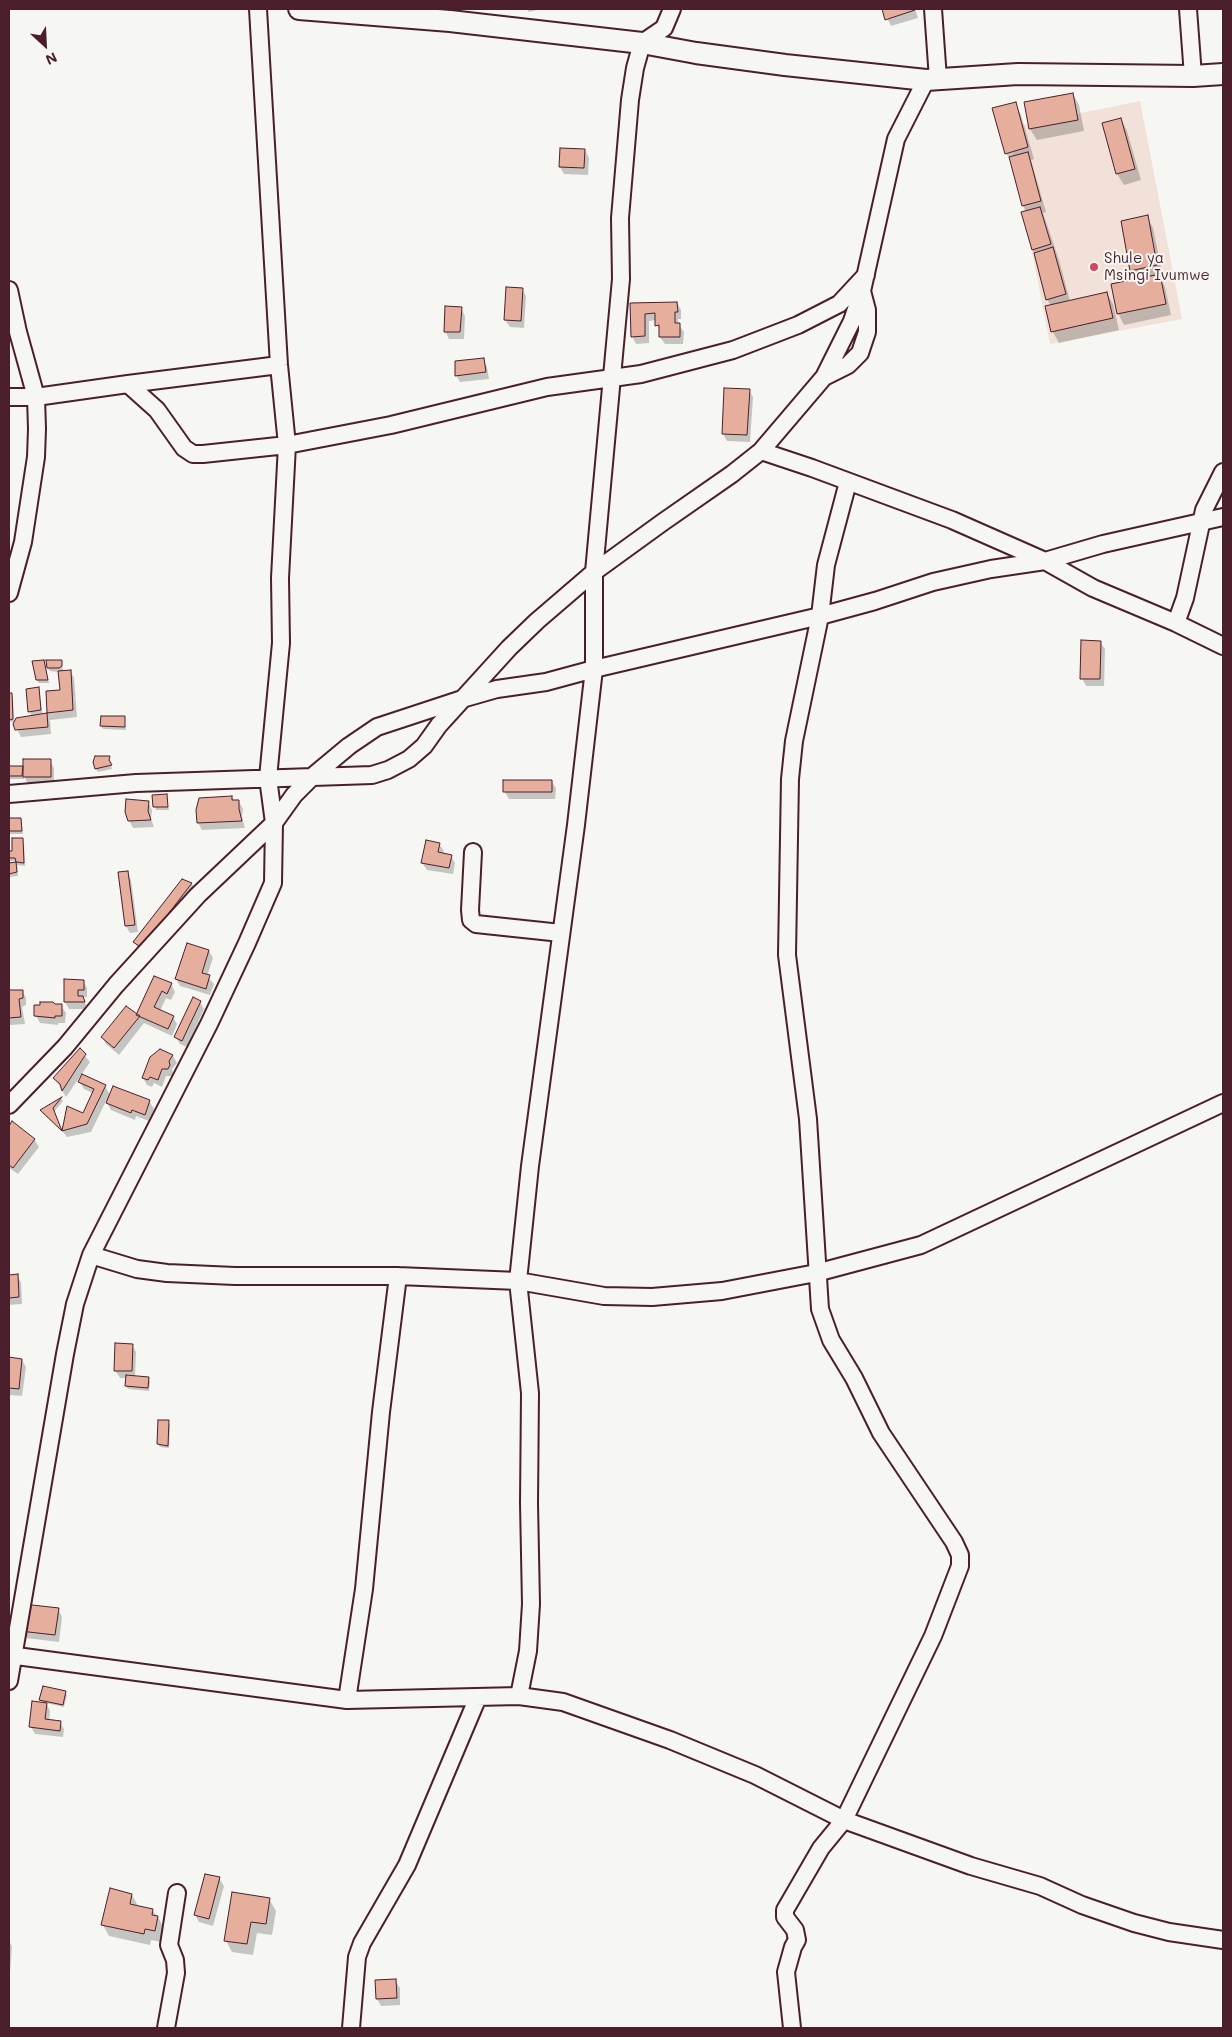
<!DOCTYPE html>
<html>
<head>
<meta charset="utf-8">
<style>
  body { margin:0 }
  #map { position:relative; width:1232px; height:2037px; overflow:hidden; background:#f6f6f2; font-family:Mali,sans-serif }
  canvas { display:block }
  .frame { position:absolute; inset:0; border:10px solid #4a1f2b; pointer-events:none }
  .north { position:absolute; left:20px; top:20px; width:50px; height:50px; -webkit-text-stroke:4px #f6f6f2; paint-order:stroke; rotate:155deg; font-size:14px; font-weight:700; line-height:20px; text-align:center; color:#4a1f2b }
  .north::after { content:''; display:block; margin:auto; width:18px; height:22px; background:#4a1f2b; clip-path:polygon(50% 0,100% 100%,50% 72%,0 100%) }
</style>
</head>
<body>
<div id="map">
<canvas width="1232" height="2037"></canvas>
<div class="frame"></div>
<div class="north">N</div>
</div>
<script>
const ctx = document.querySelector('canvas').getContext('2d');
ctx.lineJoin = 'round';
function fill(path, color) { ctx.fillStyle = color; ctx.fill(path, 'evenodd'); }
const poly = rows => new Path2D(rows.map(r => 'M' + r).join(''));
function trace(path, color, width, dash) { ctx.strokeStyle = color; ctx.lineWidth = width; ctx.lineCap = dash ? 'butt' : 'round'; ctx.setLineDash(dash || []); ctx.stroke(path); }
function write(font, color, halo, rows, align = 'center') {
  ctx.font = font + ' Mali,sans-serif'; ctx.lineWidth = 4; ctx.setLineDash([]); ctx.textBaseline = 'middle'; ctx.strokeStyle = halo; ctx.fillStyle = color; for (const [text, x, y, turn = 0] of rows) {
    ctx.save(); ctx.translate(x, y); ctx.rotate((+turn || 0) * Math.PI / 180); ctx.textAlign = isNaN(turn) ? turn : align; if (halo) ctx.strokeText(text, 0, 0); ctx.fillText(text, 0, 0); ctx.restore();
  }
}
fill(poly([
  [1140,101,1182,319,1050,344,1008,128]
]), '#f1e1d8');
fill(poly([
  [527,9,541,9,529,12],
  [883,9,915,9,918,18,891,26],
  [1073,94,1079,105,1084,131,1037,140,1030,129,1025,103],
  [1015,103,1021,115,1034,159,1031,160,1046,212,1043,213,1059,260,1070,301,1107,293,1113,304,1119,330,1059,343,1053,332,1047,307,1051,306,1047,299,1022,213,1026,212,1023,205,1011,162,1006,153],
  [1121,119,1127,131,1141,180,1124,185,1117,174],
  [585,150,589,158,588,175,564,174,560,167],
  [1147,217,1153,228,1163,277,1160,277,1165,287,1171,315,1124,325,1118,313,1137,280,1132,270],
  [522,289,526,296,524,328,510,327,505,320],
  [677,303,681,310,681,319,678,319,678,324,684,332,683,344,665,344,660,337,657,320,649,321,649,343,636,344,632,336,632,305],
  [461,308,465,316,464,339,449,339,445,331],
  [483,359,487,367,489,379,460,382,456,375],
  [749,390,753,397,750,442,727,441,723,434],
  [1100,642,1105,649,1104,686,1086,686,1082,678],
  [43,661,45,664,49,683,39,683,37,680],
  [61,661,63,670,59,672,50,671,48,668],
  [70,671,74,678,77,717,50,720,51,734,21,737,17,729,32,717,30,712,38,689,43,715,48,714,47,692,61,692],
  [9,694,13,697,14,722,11,722,9,719],
  [124,718,126,730,103,729,101,726],
  [109,757,112,769,98,772,96,769],
  [50,761,54,768,54,784,28,784,24,776,24,779,9,779,9,767,22,767,24,771],
  [551,781,556,788,555,799,509,799,505,792],
  [166,796,169,810,156,810,153,797],
  [232,797,234,801,239,802,243,809,242,817,245,828,202,830,198,823],
  [148,802,152,810,151,819,154,827,133,828,129,820],
  [21,819,23,834,9,834,9,820],
  [22,839,24,842,25,866,17,865,18,876,9,877,9,865,17,863,16,861,10,861,9,853,14,852],
  [439,844,444,851,443,854,451,856,455,863,453,874,427,870,422,863],
  [127,872,131,880,138,932,130,933,126,926],
  [183,880,192,884,196,891,139,949,135,942],
  [209,951,213,958,207,976,214,984,210,995,180,986,176,979],
  [155,977,171,984,175,992,171,1000,166,998,160,1011,173,1017,177,1024,172,1036,144,1023,119,1055,106,1044,102,1037,137,1016],
  [83,981,87,988,87,997,82,997,88,1009,69,1009,65,1002],
  [9,991,22,991,26,998,26,1005,22,1007,25,1024,10,1025,9,1023],
  [200,1002,204,1009,187,1047,180,1044,176,1037],
  [55,1006,61,1006,66,1013,65,1023,58,1023,58,1025,40,1023,36,1016],
  [80,1050,90,1062,66,1097,55,1078],
  [160,1051,173,1056,177,1063,172,1069,173,1073,172,1076,166,1076,162,1087,154,1083,152,1087,147,1085,143,1078],
  [80,1082,105,1086,110,1095,149,1101,154,1109,149,1121,136,1116,135,1120,111,1110,106,1101,91,1132,67,1137,63,1132,68,1108,83,1115,93,1093,84,1089],
  [61,1099,63,1101,54,1112,61,1130,41,1111],
  [12,1123,34,1139,39,1147,18,1174,9,1168,9,1128],
  [9,1273,10,1276,17,1275,21,1283,22,1304,9,1305],
  [132,1345,136,1352,135,1377,148,1378,150,1382,149,1391,128,1389,126,1386,127,1378,120,1378,115,1370],
  [9,1359,22,1360,26,1367,22,1396,9,1395],
  [168,1422,170,1425,169,1448,160,1447,158,1444],
  [58,1609,62,1617,59,1642,26,1638,22,1631],
  [65,1692,67,1695,64,1707,46,1703,50,1711,49,1721,60,1722,64,1729,63,1737,35,1734,31,1727,43,1704,41,1699],
  [219,1878,224,1886,213,1926,199,1922,195,1915],
  [132,1895,138,1906,152,1910,158,1917,164,1929,161,1942,151,1940,150,1945,109,1936,103,1925],
  [269,1899,276,1911,272,1935,257,1933,253,1955,232,1952,226,1941],
  [9,1940,12,1947,9,1986],
  [395,1980,400,1988,400,2005,381,2006,377,1999]
]), '#0003');
const building = poly([
  [882,9,914,9,915,10,885,20,882,9],
  [1073,93,1078,120,1029,129,1024,102,1073,93],
  [1016,102,1028,147,1005,154,992,108,1016,102],
  [1121,118,1135,169,1116,174,1102,123,1121,118],
  [560,148,585,149,584,168,559,167,560,148],
  [1028,152,1041,201,1022,206,1009,157,1028,152],
  [1040,207,1051,244,1032,250,1021,212,1040,207],
  [1148,215,1157,265,1130,271,1121,221,1148,215],
  [1053,247,1066,294,1046,300,1034,253,1053,247],
  [1160,274,1166,304,1117,314,1111,284,1160,274],
  [506,287,523,288,521,321,504,320,506,287],
  [1107,292,1113,318,1051,332,1045,306,1107,292],
  [677,302,678,312,675,312,675,323,680,323,680,337,659,337,659,325,655,326,655,313,645,314,645,336,631,337,630,303,677,302],
  [445,306,462,307,460,332,444,332,445,306],
  [484,358,486,372,455,376,455,361,484,358],
  [724,388,750,389,747,435,722,434,724,388],
  [1081,640,1101,641,1100,679,1080,679,1081,640],
  [44,660,48,680,36,680,32,661,44,660],
  [46,660,62,660,62,666,59,668,47,668,46,660],
  [71,670,73,710,47,713,46,691,60,690,58,671,71,670],
  [39,687,41,710,28,712,26,689,39,687],
  [9,693,12,693,13,719,9,720,9,693],
  [47,713,48,727,15,730,13,724,16,718,47,713],
  [101,716,125,716,125,727,100,726,101,716],
  [95,756,110,756,109,760,112,765,95,769,93,762,95,756],
  [23,759,51,759,51,777,23,777,23,759],
  [9,766,23,766,22,776,9,776,9,766],
  [503,780,552,780,552,792,503,792,503,780],
  [167,794,168,807,153,807,152,795,167,794],
  [232,796,232,800,239,800,239,809,242,821,197,823,196,810,199,798,232,796],
  [126,799,149,801,148,811,151,820,128,821,125,812,126,799],
  [9,818,21,818,22,831,9,831,9,818],
  [12,838,23,838,24,863,16,862,15,858,9,858,9,851,12,851,12,838],
  [426,840,440,843,438,852,452,855,449,868,421,863,426,840],
  [16,862,17,872,9,874,9,863,16,862],
  [128,871,135,925,125,926,118,872,128,871],
  [182,879,192,883,142,948,133,942,182,879],
  [187,943,209,950,202,973,210,975,206,989,175,979,187,943],
  [154,976,172,983,167,994,162,991,154,1007,174,1016,168,1029,136,1015,154,976],
  [64,979,84,980,84,990,78,990,78,996,83,996,85,1002,64,1002,64,979],
  [9,990,23,990,23,998,19,999,21,1017,9,1018,9,990],
  [193,997,201,1001,182,1041,174,1037,193,997],
  [40,1002,53,1002,55,1004,62,1004,62,1016,55,1016,55,1018,34,1016,34,1005,40,1005,40,1002],
  [126,1006,140,1016,114,1048,101,1037,126,1006],
  [80,1048,86,1054,62,1091,60,1084,53,1078,80,1048],
  [160,1049,173,1055,169,1061,170,1065,168,1069,162,1069,158,1080,150,1077,148,1080,142,1078,150,1057,160,1049],
  [82,1074,106,1085,87,1124,62,1131,67,1106,83,1113,94,1089,78,1082,82,1074],
  [113,1086,150,1100,145,1115,132,1110,131,1113,106,1103,113,1086],
  [62,1097,53,1108,62,1131,40,1110,62,1097],
  [12,1121,35,1139,13,1168,9,1165,9,1126,12,1121],
  [18,1274,19,1297,9,1298,9,1275,18,1274],
  [115,1343,133,1344,132,1371,114,1371,115,1343],
  [9,1357,22,1359,19,1389,9,1388,9,1357],
  [126,1375,149,1377,148,1388,125,1386,126,1375],
  [158,1420,169,1420,168,1446,157,1444,158,1420],
  [23,1604,59,1608,55,1635,20,1631,23,1604],
  [43,1686,66,1691,63,1705,39,1700,43,1686],
  [32,1701,47,1703,45,1719,61,1721,60,1731,29,1727,32,1701],
  [205,1874,220,1877,209,1919,194,1915,205,1874],
  [110,1888,132,1894,130,1904,153,1909,152,1915,158,1916,155,1931,145,1929,144,1934,101,1925,110,1888],
  [232,1892,270,1898,266,1924,251,1922,247,1944,224,1941,232,1892],
  [396,1979,397,1998,376,1999,375,1980,396,1979]
]);
fill(building, '#e6af9d');
trace(building, '#4a1f2b', 1);
const minor = poly([
  [933,9,938,79],
  [1188,9,1193,76],
  [9,290,18,332,36,397,37,429,36,457,23,542,9,593],
  [824,377,848,365,860,353,867,332,867,310,862,291],
  [128,384,279,365],
  [9,397,36,397,128,384,157,410,184,448,193,454,203,454,287,445,391,425,547,387,641,374,733,350,798,325,839,304,866,275],
  [761,451,812,468,952,520,1045,561,1093,588,1176,623,1223,646],
  [1176,623,1185,598,1204,510,1223,472],
  [9,794,136,783,372,775,388,770,409,759,424,746,439,725,509,648,537,621,594,572,663,522,732,474,761,451,824,377,852,321,862,291,896,139,926,80],
  [473,852,470,910,471,920,476,924,561,933],
  [9,1105,65,1047,116,985,198,895,274,823,268,778,281,643,280,578,287,445,279,365,258,9],
  [91,1255,137,1269,167,1273,235,1276,398,1276,518,1281,604,1296,652,1297,722,1291,816,1273,921,1245,1223,1103],
  [9,1655,347,1700,519,1696,563,1702,670,1740,755,1775,844,1820,971,1866,1040,1886,1082,1905,1134,1923,1169,1932,1223,1940],
  [9,1681,65,1354,75,1304,91,1255,209,1024,247,943,273,883,274,823,294,795,313,776,349,746,377,727,462,699,497,689,546,682,594,669,820,616,875,601,933,582,991,569,1045,561,1103,544,1223,517],
  [519,1696,528,1651,531,1604,529,1503,530,1393,518,1281,530,1166,576,825,594,669,594,572,621,279,620,218,630,100,635,68,642,43,664,28,672,9],
  [347,1700,364,1589,381,1412,398,1276],
  [166,2028,176,1973,175,1960,169,1945,177,1893],
  [351,2028,357,1957,362,1943,407,1865,478,1697],
  [792,2028,786,1972,793,1947,797,1940,795,1930,785,1917,785,1910,821,1848,844,1820,933,1636,960,1566,960,1555,954,1542,881,1433,854,1378,831,1340,820,1309,808,1119,787,955,790,779,794,741,820,616,826,565,848,482]
]);
const tertiary = poly([
  [299,9,450,21,642,43,696,53,785,65,926,80,1018,74,1193,76,1223,74]
]);
trace(minor, '#4a1f2b', 20);
trace(tertiary, '#4a1f2b', 24);
trace(minor, '#f6f6f2', 16);
trace(tertiary, '#f6f6f2', 20);
for (const [x, y, r, color] of [
  [1094,267,5,"#d1495b"]
]) { const dot = new Path2D(); dot.arc(x, y, r, 0, 2 * Math.PI); ctx.fillStyle = color; ctx.fill(dot); trace(dot, '#f6f6f2', 2); }
write('15px', '#4a1f2b', '#f6f6f2', [
  ["Shule ya",1104,258],
  ["Msingi Ivumwe",1104,275]
], 'left');
</script>
</body>
</html>
